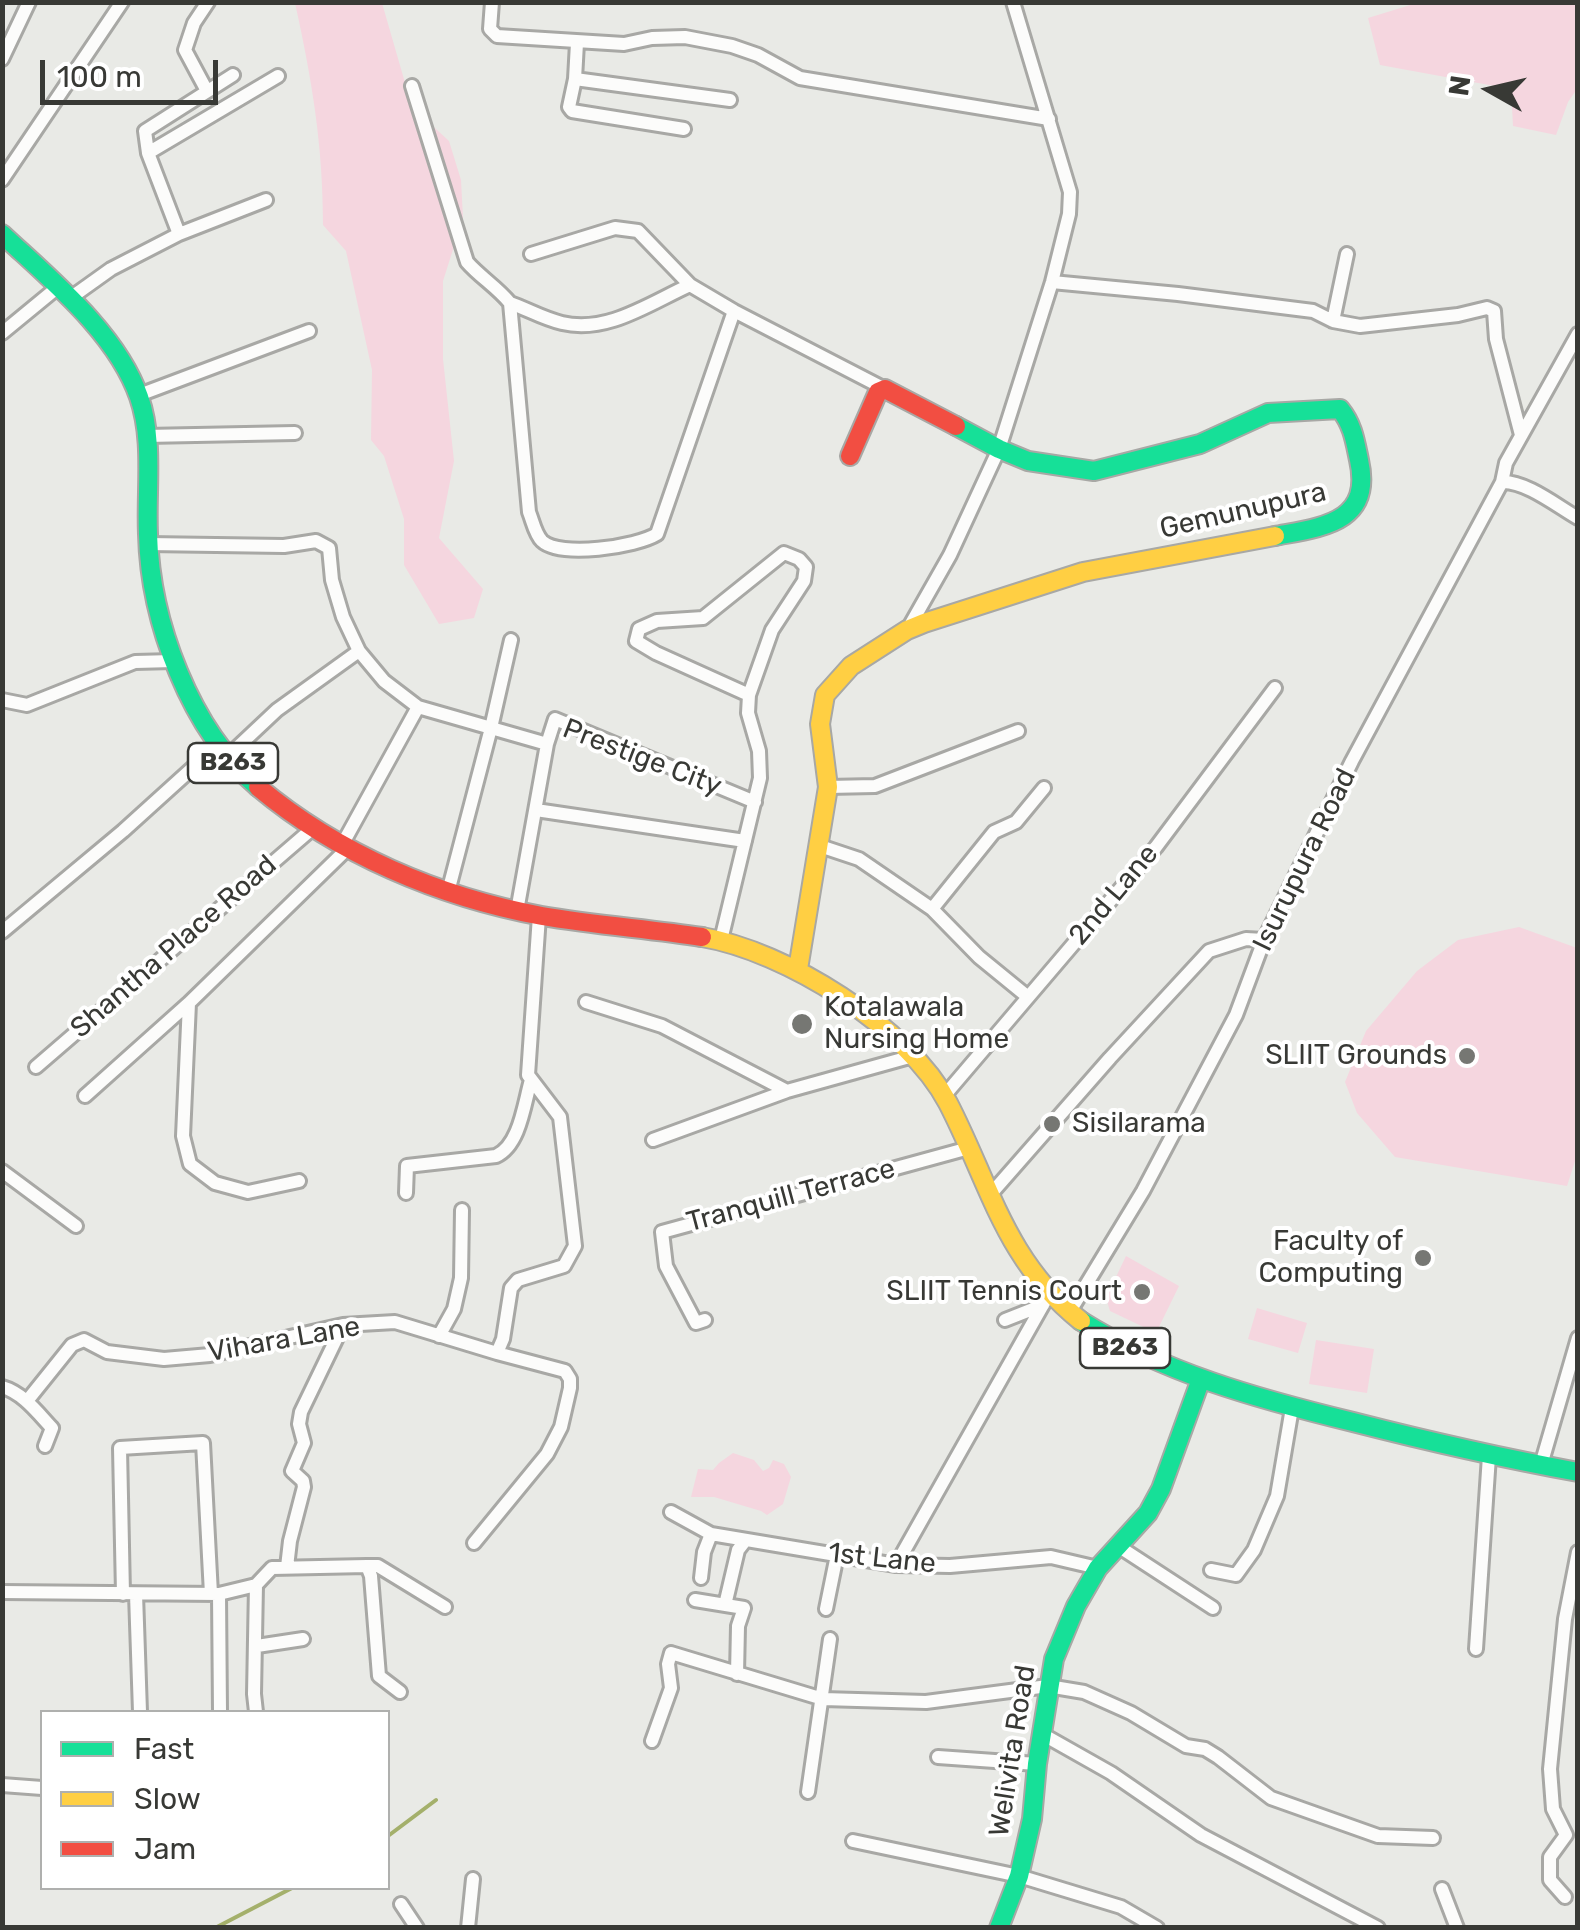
<!DOCTYPE html>
<html>
<head>
<meta charset="utf-8">
<style>
  body { margin:0 }
  #map { position:relative; width:1580px; height:1930px; overflow:hidden; background:#e9eae6; font-family:Rubik,sans-serif }
  canvas { display:block }
  .frame { position:absolute; inset:0; border:5px solid #383935; pointer-events:none }
  .legend { position:absolute; left:40px; top:1710px; width:350px; height:180px; box-sizing:border-box; background:#fff; border:2px solid #afb0ae; margin:0; padding:12px 18px; list-style:none; font-size:30px; color:#383935 }
  .legend li { display:flex; align-items:center; gap:20px; height:50px }
  .legend b { width:50px; border:2px solid #afb0ae }
  .north { position:absolute; left:1440px; top:40px; width:100px; height:100px; -webkit-text-stroke:8px #fff; paint-order:stroke; rotate:278deg; font-size:28px; font-weight:700; line-height:40px; text-align:center; color:#383935 }
  .north::after { content:''; display:block; margin:auto; width:35px; height:45px; background:#383935; clip-path:polygon(50% 0,100% 100%,50% 72%,0 100%) }
  .scale { position:absolute; left:40px; top:60px; width:178px; height:45px; box-sizing:border-box; border:5px solid #383935; border-top:0; padding-left:12px; font-size:30px; line-height:35px; white-space:nowrap; color:#383935; -webkit-text-stroke:8px #fff; paint-order:stroke }
</style>
</head>
<body>
<div id="map">
<canvas width="1580" height="1930"></canvas>
<div class="frame"></div>
<ul class="legend">
<li><b style="height:12px;background:#16e098"></b>Fast</li>
<li><b style="height:12px;background:#ffcf43"></b>Slow</li>
<li><b style="height:12px;background:#f24e42"></b>Jam</li>
</ul>
<div class="north">N</div>
<div class="scale">100 m</div>
</div>
<script>
const ctx = document.querySelector('canvas').getContext('2d');
ctx.lineJoin = 'round';
function paint(path, color) { ctx.fillStyle = color; ctx.fill(path, 'evenodd'); }
function stroke(path, color, width, dash) { ctx.strokeStyle = color; ctx.lineWidth = width; ctx.lineCap = dash ? 'butt' : 'round'; ctx.setLineDash(dash || []); ctx.stroke(path); }
function write(font, color, halo, rows, align = 'center') {
  ctx.font = font + ' Rubik,sans-serif'; ctx.lineWidth = 8; ctx.setLineDash([]); ctx.textBaseline = 'middle'; ctx.strokeStyle = halo; ctx.fillStyle = color; for (const [text, x, y, turn = 0] of rows) {
    ctx.save(); ctx.translate(x, y); ctx.rotate((+turn || 0) * Math.PI / 180); ctx.textAlign = isNaN(turn) ? turn : align; if (halo) ctx.strokeText(text, 0, 0); ctx.fillText(text, 0, 0); ctx.restore();
  }
}
paint(new Path2D(`
  M 1420,2 L 1577,3 L 1577,89 L 1568,102 L 1556,135 L 1513,126 L 1511,89 L 1380,65 L 1368,18 Z
  M 295,3 L 382,3 L 412,107 L 449,141 L 461,180 L 463,218 L 443,281 L 443,359 L 454,461 L 439,538 L 483,589 L 474,618 L 439,624 L 404,565 L 404,519 L 384,456 L 371,440 L 372,370 L 346,251 L 323,225 C 323,145 312,80 295,3 Z
  M 1519,927 L 1577,948 L 1578,1152 L 1567,1186 L 1395,1157 L 1357,1113 L 1345,1082 L 1366,1031 L 1417,971 L 1458,940 Z
  M 1126,1256 L 1179,1286 L 1156,1333 L 1110,1311 L 1106,1298 Z
  M 1257,1308 L 1307,1323 L 1298,1353 L 1248,1339 Z
  M 1316,1340 L 1374,1349 L 1367,1393 L 1309,1384 Z
  M 733,1453 L 754,1460 L 763,1471 L 769,1468 L 773,1460 L 784,1464 L 791,1477 L 783,1504 L 767,1515 L 761,1511 L 714,1497 L 691,1497 L 698,1469 L 713,1470 L 719,1463 Z`), '#f5d6df');
stroke(new Path2D(`
  M 388,1836 L 436,1800
  M 215,1928 L 292,1888`), '#a4b06b', 4);
const street = new Path2D(`
  M 492,2 L 490,29 L 497,36 L 624,44 L 652,38 L 685,37 L 732,46 L 758,55 L 800,78 L 1049,119
  M 577,43 L 575,79 L 730,100
  M 2,59 L 29,2
  M 575,79 L 569,107 L 572,111 L 684,129
  M 412,86 L 467,262 C 480,277 497,287 510,303 L 529,512 C 533,522 535,534 542,541 C 560,558 636,547 657,534 L 734,311
  M 207,91 L 185,50 L 194,23 L 208,2
  M 148,153 L 278,76
  M 2,180 L 122,2
  M 179,234 L 148,153 L 145,131 L 233,75
  M 531,254 L 615,228 L 638,231 L 690,285 L 734,311 L 885,389
  M 1052,282 L 1178,294 L 1313,311 L 1333,321 L 1360,326 L 1458,315 L 1487,308 L 1494,311 L 1496,339 L 1521,435
  M 69,299 L 111,269 L 179,234 L 266,200
  M 510,303 C 527,309 544,319 562,323 C 607,334 650,303 690,285
  M 1333,321 L 1347,254
  M 2,333 L 58,287
  M 139,395 L 309,331
  M 146,436 L 295,433
  M 1502,482 L 1506,463 L 1578,334
  M 148,544 L 284,546 L 316,541 L 329,548 L 332,580 L 343,617 L 359,651 L 384,681 L 418,707 L 547,744
  M 908,629 L 950,555 L 999,449 L 1052,282 L 1069,214 L 1070,192 L 1013,2
  M 2,700 L 27,705 L 135,662 L 173,661
  M 227,757 L 277,710 L 359,651
  M 828,787 L 875,786 L 1018,731
  M 536,810 L 745,841
  M 342,845 L 418,707
  M 820,846 L 859,859 L 932,909 L 979,957 L 1028,997
  M 448,892 L 491,728 L 511,640
  M 932,909 L 994,832 L 1016,822 L 1044,788
  M 517,911 L 547,744 L 555,719 L 755,802
  M 2,932 L 123,831 L 218,745
  M 721,940 L 760,778 L 759,751 L 748,713 L 749,695 L 772,630 L 804,581 L 806,567 L 799,559 L 784,553 L 703,618 L 657,621 L 639,629 L 636,641 L 656,653 L 749,695
  M 586,1002 L 662,1026 L 787,1091
  M 189,1003 L 183,1136 L 190,1164 L 215,1183 L 248,1192 L 299,1181
  M 36,1067 L 313,828
  M 85,1096 L 189,1003 L 348,848
  M 944,1096 L 1156,847 L 1275,688
  M 653,1140 L 787,1091 L 913,1056
  M 2,1171 L 76,1226
  M 406,1193 L 407,1166 L 496,1156 C 520,1145 524,1104 531,1080
  M 989,1196 L 1110,1058 L 1209,951 L 1246,939 L 1264,940
  M 1069,1313 L 1143,1191 L 1236,1015 L 1264,940 L 1352,761 L 1502,482 C 1526,481 1557,506 1578,518
  M 705,1320 L 696,1323 L 666,1266 L 662,1232 L 969,1148
  M 1005,1320 L 1043,1305
  M 439,1336 L 454,1309 L 461,1278 L 462,1210
  M 2,1387 C 23,1393 37,1412 52,1428 L 45,1446
  M 27,1401 L 72,1345 L 84,1340 L 107,1352 L 164,1359 L 210,1355 L 343,1325 L 395,1322 L 497,1353 L 503,1339 L 511,1288 L 518,1280 L 564,1266 L 575,1246 L 560,1117 L 528,1075 L 539,916
  M 1541,1465 L 1578,1338
  M 671,1512 L 711,1534 L 896,1565 L 950,1566 L 1051,1557 L 1098,1568
  M 474,1543 L 547,1454 L 561,1427 L 570,1388 L 570,1379 L 565,1371 L 497,1353
  M 1118,1546 L 1213,1608
  M 896,1565 L 1049,1294
  M 367,1566 L 378,1566 L 445,1607
  M 287,1567 L 290,1541 L 304,1487 L 303,1481 L 292,1471 L 304,1443 L 299,1424 L 301,1412 L 343,1325
  M 1211,1570 L 1236,1575 L 1254,1550 L 1277,1496 L 1292,1408
  M 701,1578 L 704,1552 L 711,1534
  M 256,1585 L 254,1694 L 256,1712
  M 2,1592 L 219,1594 L 256,1585 L 272,1568 L 367,1566 L 371,1576 L 379,1676 L 400,1692
  M 123,1594 L 120,1448 L 203,1443 L 211,1594
  M 136,1594 L 140,1712
  M 219,1594 L 220,1712
  M 695,1600 L 744,1608 L 738,1626 L 737,1674
  M 725,1605 L 738,1550 L 745,1541
  M 826,1609 L 837,1555
  M 257,1646 L 303,1639
  M 1476,1649 L 1489,1456
  M 1042,1734 L 1111,1773 L 1201,1835 L 1378,1928
  M 652,1741 L 671,1688 L 668,1664 L 671,1653 L 823,1699 L 926,1702 L 1048,1686 L 1084,1692 L 1131,1713 L 1186,1746 L 1205,1749 L 1218,1757 L 1271,1798 L 1378,1836 L 1433,1838
  M 938,1757 L 1037,1764
  M 2,1785 L 42,1788
  M 808,1792 L 830,1639
  M 853,1841 L 1019,1876 L 1121,1907 L 1157,1928
  M 1442,1889 L 1457,1928
  M 1565,1897 L 1550,1880 L 1550,1857 L 1566,1835 L 1553,1809 L 1550,1769 L 1565,1619 L 1578,1552
  M 401,1904 L 417,1928
  M 468,1928 L 473,1879`);
const fast = new Path2D(`
  M 2,234 C 50,279 117,333 139,397 C 154,440 146,488 148,534 C 150,621 190,730 258,787
  M 956,426 L 999,449 L 1028,461 L 1094,471 L 1200,444 L 1268,413 L 1340,409 C 1353,425 1355,441 1359,460 C 1373,523 1322,527 1275,536
  M 1081,1321 C 1164,1373 1258,1399 1353,1422 C 1427,1441 1502,1458 1578,1472
  M 999,1928 L 1019,1876 L 1032,1819 L 1037,1764 L 1054,1659 L 1076,1606 L 1098,1568 L 1148,1513 L 1161,1489 L 1201,1379`);
const slow = new Path2D(`
  M 702,937 C 786,951 908,1027 948,1103 C 990,1184 1005,1261 1081,1321
  M 798,969 L 828,787 L 820,724 L 825,695 L 851,666 L 907,630 L 924,623 L 1083,572 L 1275,536`);
const jam = new Path2D(`
  M 850,456 L 878,392 L 885,389 L 956,426
  M 258,787 C 338,854 439,897 542,916 C 595,925 649,929 702,937`);
stroke(street, '#a8a8a5', 18);
stroke(fast, '#a8a8a5', 22);
stroke(slow, '#a8a8a5', 22);
stroke(jam, '#a8a8a5', 22);
stroke(street, '#fcfcfb', 12);
stroke(fast, '#16e098', 18);
stroke(slow, '#ffcf43', 18);
stroke(jam, '#f24e42', 18);
for (const [x, y, r, color] of [
  [802,1024,12,"#767773"],
  [1467,1056,10,"#767773"],
  [1052,1124,10,"#767773"],
  [1423,1258,10,"#767773"],
  [1142,1292,10,"#767773"]
]) { const dot = new Path2D(); dot.arc(x, y, r, 0, 2 * Math.PI); ctx.fillStyle = color; ctx.fill(dot); stroke(dot, '#fff', 4); }
for (const [x, y, w] of [
  [233,763,90],
  [1125,1348,90]
]) { const box = new Path2D(); box.roundRect(x - w / 2, y - 20, w, 40, 8); ctx.fillStyle = '#fff'; ctx.fill(box); stroke(box, '#383935', 2.5); }
write('bold 25px', '#383935', null, [
  ["B263",233,763],
  ["B263",1125,1348]
]);
write('28px', '#383935', '#fff', [
  ["Gemunupura",1243,511,-13],
  ["Prestige City",642,758,21],
  ["Isurupura Road",1305,860,-64],
  ["2nd Lane",1114,895,-50],
  ["Shantha Place Road",174,947,-41],
  ["Tranquill Terrace",791,1196,-15],
  ["Vihara Lane",284,1340,-10],
  ["1st Lane",882,1559,6],
  ["Welivita Road",1013,1751,-81]
]);
write('28px', '#383935', '#fff', [
  ["Kotalawala",824,1008,"left"],
  ["Nursing Home",824,1040,"left"],
  ["SLIIT Grounds",1447,1056],
  ["Sisilarama",1072,1124,"left"],
  ["Faculty of",1403,1242],
  ["Computing",1403,1274],
  ["SLIIT Tennis Court",1122,1292]
], 'right');
</script>
</body>
</html>
